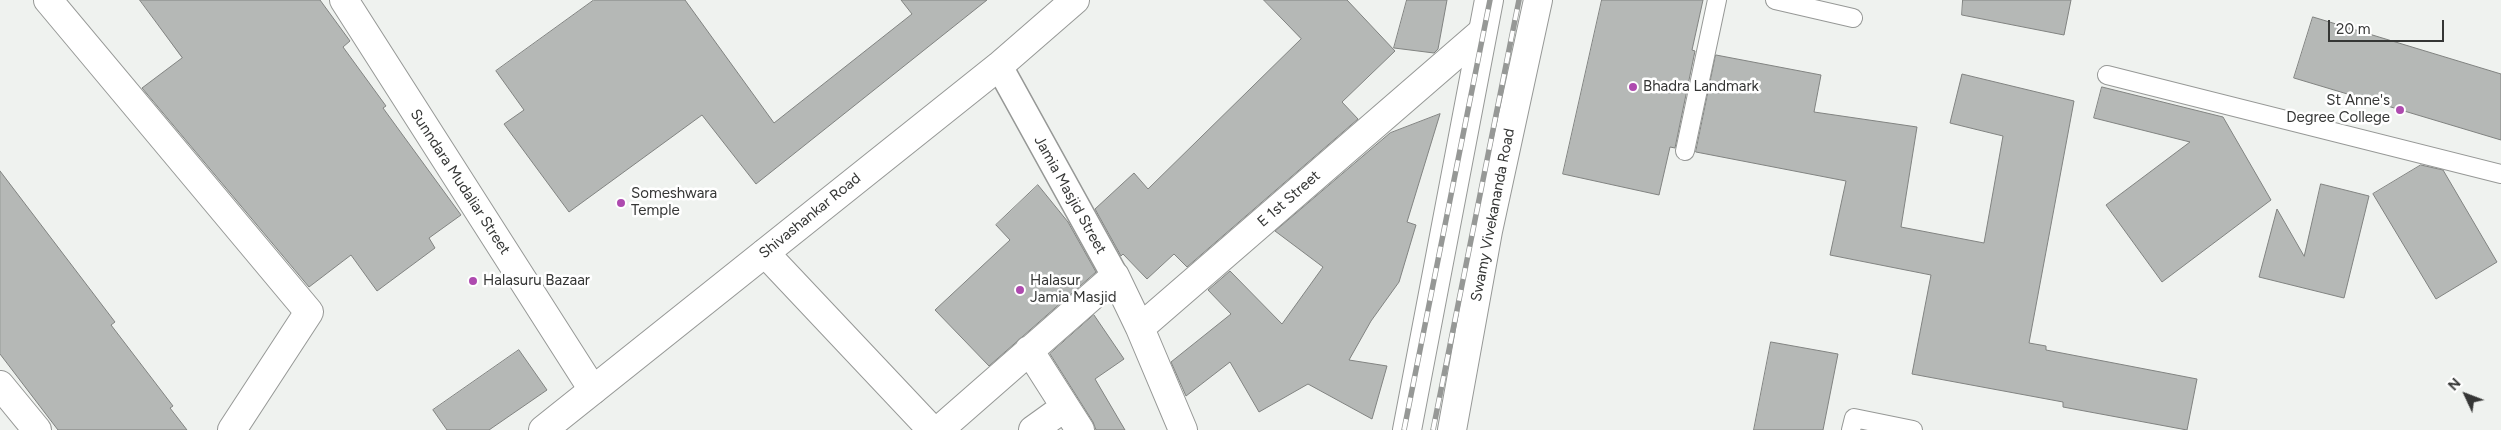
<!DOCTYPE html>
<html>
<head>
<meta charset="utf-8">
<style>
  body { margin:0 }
  #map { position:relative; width:2501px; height:430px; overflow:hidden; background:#eff2ef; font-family:Figtree,sans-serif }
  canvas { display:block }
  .north { position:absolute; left:2441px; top:370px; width:50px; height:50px; -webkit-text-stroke:4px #fff; paint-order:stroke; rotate:313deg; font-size:14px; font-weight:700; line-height:20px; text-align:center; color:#353635 }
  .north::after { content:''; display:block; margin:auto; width:18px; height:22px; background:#353635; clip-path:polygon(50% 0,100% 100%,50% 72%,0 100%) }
  .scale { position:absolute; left:2328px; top:20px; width:116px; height:22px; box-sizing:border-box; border:2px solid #353635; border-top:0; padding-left:6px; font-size:15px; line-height:18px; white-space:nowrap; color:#353635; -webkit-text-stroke:4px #fff; paint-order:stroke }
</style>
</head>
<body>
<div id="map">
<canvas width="2501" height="430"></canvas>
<div class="north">N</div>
<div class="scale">20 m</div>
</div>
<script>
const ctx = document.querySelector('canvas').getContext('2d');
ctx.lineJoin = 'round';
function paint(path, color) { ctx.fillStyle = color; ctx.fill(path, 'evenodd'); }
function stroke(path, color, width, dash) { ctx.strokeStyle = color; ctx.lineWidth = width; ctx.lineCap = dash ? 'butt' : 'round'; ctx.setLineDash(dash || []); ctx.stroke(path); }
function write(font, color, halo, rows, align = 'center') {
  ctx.font = font + ' Figtree,sans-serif'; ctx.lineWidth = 5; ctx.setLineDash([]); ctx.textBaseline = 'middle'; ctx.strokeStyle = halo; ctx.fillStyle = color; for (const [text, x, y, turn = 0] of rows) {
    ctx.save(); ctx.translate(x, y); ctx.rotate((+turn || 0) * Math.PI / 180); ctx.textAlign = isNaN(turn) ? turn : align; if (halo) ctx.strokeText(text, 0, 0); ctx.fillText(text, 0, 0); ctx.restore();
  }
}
const building = new Path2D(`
  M 140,0 L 320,0 L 350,41 L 343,47 L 386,106 L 383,108 L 461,215 L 429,238 L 435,248 L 377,291 L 351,255 L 309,287 L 142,88 L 182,58 Z
  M 594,0 L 685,0 L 774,123 L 912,14 L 901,0 L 987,0 L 756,184 L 702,115 L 569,212 L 504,124 L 524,110 L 496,71 Z
  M 1264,0 L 1347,0 L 1395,51 L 1342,102 L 1358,119 L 1187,267 L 1174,254 L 1147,279 L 1123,254 L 1121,256 L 1095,209 L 1134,173 L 1148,189 L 1301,39 Z
  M 1407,0 L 1447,0 L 1438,49 L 1434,53 L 1394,48 Z
  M 1602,0 L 1703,0 L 1692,50 L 1695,51 L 1675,148 L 1670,147 L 1659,195 L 1563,174 Z
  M 1963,0 L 2071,0 L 2064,35 L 1962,15 Z
  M 2313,17 L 2501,74 L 2501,140 L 2294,78 Z
  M 1716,55 L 1821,75 L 1814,112 L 1917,127 L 1901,227 L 1984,243 L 2003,136 L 1950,123 L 1962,74 L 2074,101 L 2029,343 L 2046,346 L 2046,350 L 2197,379 L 2187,430 L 2063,407 L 2063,402 L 1912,374 L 1931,275 L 1830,255 L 1846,181 L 1696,152 Z
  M 2102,87 L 2223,117 L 2271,200 L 2162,282 L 2106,205 L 2190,142 L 2094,118 Z
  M 1440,114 L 1407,222 L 1416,225 L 1399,282 L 1371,321 L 1349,360 L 1387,366 L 1372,419 L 1308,384 L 1259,412 L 1230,362 L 1186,396 L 1171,362 L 1231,314 L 1208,290 L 1230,271 L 1282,324 L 1323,267 L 1275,231 L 1390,133 Z
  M 2421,165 L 2443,170 L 2497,262 L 2436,299 L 2373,194 Z
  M 0,171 L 115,322 L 111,325 L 173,406 L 170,408 L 187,430 L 58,430 L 0,354 Z
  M 2321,184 L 2369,196 L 2344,298 L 2259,277 L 2277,209 L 2304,256 Z
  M 1038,185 L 1068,222 L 1096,272 L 989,366 L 935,310 L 1010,240 L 996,225 Z
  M 1094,315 L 1124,359 L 1095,379 L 1125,430 L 1096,430 L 1093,422 L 1050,354 Z
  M 1771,342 L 1838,354 L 1823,430 L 1754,430 Z
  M 519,350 L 547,390 L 489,430 L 447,430 L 433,410 Z`);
paint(building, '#b5b8b6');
stroke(building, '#818381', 1);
const service = new Path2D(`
  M 1775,0 L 1853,18
  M 2107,75 L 2501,174
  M 1685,151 L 1717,0
  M 1851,430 L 1854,418 L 1913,430`);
const pedestrian = new Path2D(`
  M 999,66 L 1115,276`);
const minor = new Path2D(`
  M 48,0 L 309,312 L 232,430
  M 344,0 L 593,390
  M 765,253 L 932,430
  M 1140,328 L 1183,430
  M 1029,350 L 1080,430
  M 0,385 L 37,430
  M 939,430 L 1115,276 L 1140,328 L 1482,32
  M 1033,430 L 1065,407`);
const tertiary = new Path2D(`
  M 543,430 L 999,66 L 1075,0`);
const primary = new Path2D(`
  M 1407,430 L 1489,0
  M 1452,430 L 1488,231 L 1538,0`);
stroke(service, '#969896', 20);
stroke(pedestrian, '#969896', 29);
stroke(minor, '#969896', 30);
stroke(tertiary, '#969896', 30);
stroke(primary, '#969896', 30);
stroke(service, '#fff', 18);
stroke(pedestrian, '#fff', 26);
stroke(minor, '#fff', 28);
stroke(tertiary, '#fff', 28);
stroke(primary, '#fff', 28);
const rail = new Path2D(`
  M 1404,430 L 1490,0
  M 1433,430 L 1519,0`);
stroke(rail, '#969896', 5.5);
stroke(rail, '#fff', 4, [11]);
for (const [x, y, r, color] of [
  [1633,87,5,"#ae4aaf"],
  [2400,110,5,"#ae4aaf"],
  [621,203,5,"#ae4aaf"],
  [473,281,5,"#ae4aaf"],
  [1020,290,5,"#ae4aaf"]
]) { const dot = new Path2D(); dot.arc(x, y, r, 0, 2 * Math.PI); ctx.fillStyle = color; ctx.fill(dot); stroke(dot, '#fff', 2); }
write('15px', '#353635', '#fff', [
  ["Bhadra Landmark",1643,87],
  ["St Anne's",2390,101,"right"],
  ["Degree College",2390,118,"right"],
  ["Someshwara",631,194],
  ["Temple",631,211],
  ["Halasuru Bazaar",483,281],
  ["Halasur",1030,281],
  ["Jamia Masjid",1030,298]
], 'left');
write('15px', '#353635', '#fff', [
  ["Sunndara Mudaliar Street",460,182,57],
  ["Jamia Masjid Street",1070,195,61],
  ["E 1st Street",1289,199,-41],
  ["Swamy Vivekananda Road",1493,215,-79],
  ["Shivashankar Road",810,216,-39]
]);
</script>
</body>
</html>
